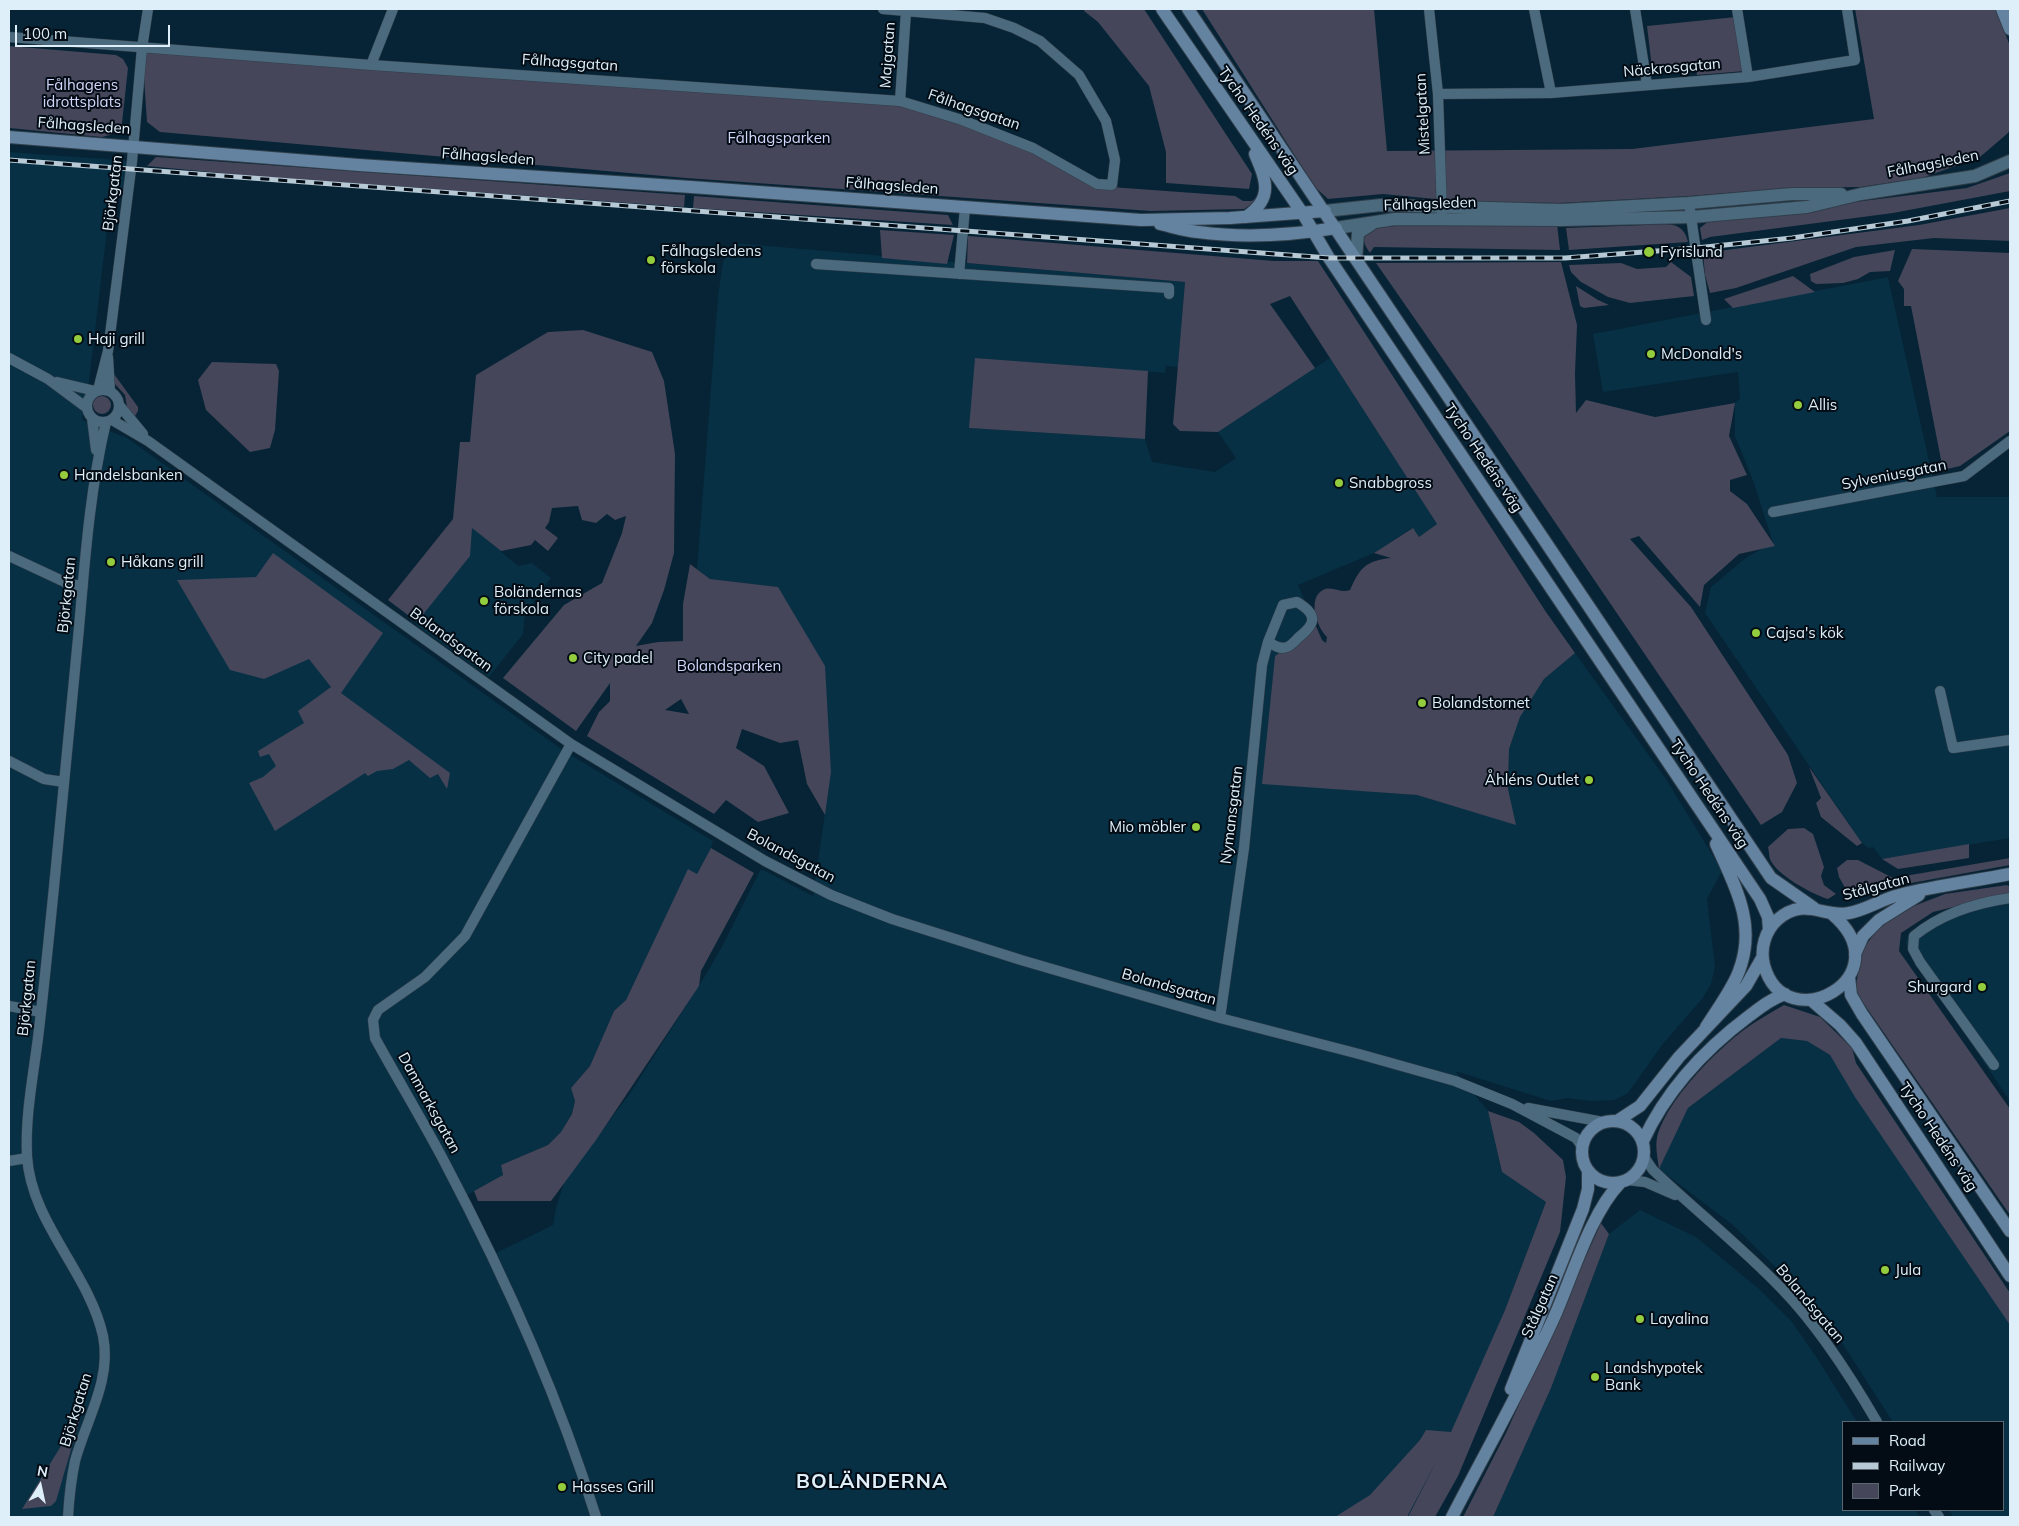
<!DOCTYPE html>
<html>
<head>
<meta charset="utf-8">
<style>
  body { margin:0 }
  #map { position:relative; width:2019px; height:1526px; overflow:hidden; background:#062435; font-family:Mulish,sans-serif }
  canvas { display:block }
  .frame { position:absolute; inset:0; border:10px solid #deeffa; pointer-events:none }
  .legend { position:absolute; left:1842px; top:1421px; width:162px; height:90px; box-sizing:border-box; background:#030c14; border:1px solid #5b6770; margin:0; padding:6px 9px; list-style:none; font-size:15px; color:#deeffa }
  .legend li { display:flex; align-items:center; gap:10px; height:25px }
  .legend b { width:25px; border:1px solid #5b6770 }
  .north { position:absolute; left:15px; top:1461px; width:50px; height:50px; -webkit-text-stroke:4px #030c14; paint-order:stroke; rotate:10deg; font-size:14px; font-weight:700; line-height:20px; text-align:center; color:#deeffa }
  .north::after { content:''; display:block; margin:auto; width:18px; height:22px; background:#deeffa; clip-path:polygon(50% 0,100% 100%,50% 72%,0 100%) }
  .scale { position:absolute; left:15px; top:25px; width:155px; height:22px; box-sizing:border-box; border:2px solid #deeffa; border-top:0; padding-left:6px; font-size:15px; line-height:18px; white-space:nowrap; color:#deeffa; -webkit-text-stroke:4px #030c14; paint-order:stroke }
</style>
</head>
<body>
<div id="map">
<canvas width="2019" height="1526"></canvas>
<div class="frame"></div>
<ul class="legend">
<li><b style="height:6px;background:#6483a1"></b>Road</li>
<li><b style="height:6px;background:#b6c9d5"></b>Railway</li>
<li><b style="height:14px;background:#45465a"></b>Park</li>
</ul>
<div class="north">N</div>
<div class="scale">100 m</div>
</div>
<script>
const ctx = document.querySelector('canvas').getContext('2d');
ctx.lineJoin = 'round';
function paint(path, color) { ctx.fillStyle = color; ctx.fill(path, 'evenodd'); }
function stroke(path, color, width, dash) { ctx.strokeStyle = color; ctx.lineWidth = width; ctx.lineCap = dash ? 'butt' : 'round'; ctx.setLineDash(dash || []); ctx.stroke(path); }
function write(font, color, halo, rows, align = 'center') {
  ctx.font = font + ' Mulish,sans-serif'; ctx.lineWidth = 4; ctx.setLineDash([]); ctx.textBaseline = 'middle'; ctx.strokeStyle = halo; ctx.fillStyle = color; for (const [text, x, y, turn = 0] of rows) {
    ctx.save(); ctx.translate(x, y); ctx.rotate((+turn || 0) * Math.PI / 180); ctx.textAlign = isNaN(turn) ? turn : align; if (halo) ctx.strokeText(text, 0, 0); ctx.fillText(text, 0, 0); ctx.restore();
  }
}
paint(new Path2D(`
  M 9,152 L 132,161 L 129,188 L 112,187 L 89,381 L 82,420 L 127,438 L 564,751 L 713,841 L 711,848 L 697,874 L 688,870 L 626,1000 L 614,1011 L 590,1066 L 571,1088 L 575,1101 L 572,1114 L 561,1132 L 548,1145 L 501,1165 L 503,1175 L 462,1198 L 490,1256 L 553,1225 L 556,1208 L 565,1180 L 631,1092 L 705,976 L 724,943 L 760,871 L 763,870 L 813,896 L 831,772 L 778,587 L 710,579 L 697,569 L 718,297 L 723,262 L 733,243 L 1185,282 L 1178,367 L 1166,366 L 1165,373 L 975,358 L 970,428 L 1145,439 L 1152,462 L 1215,472 L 1236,458 L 1218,432 L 1330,358 L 1437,524 L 1419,537 L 1412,528 L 1374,553 L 1298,585 L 1316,626 L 1275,656 L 1263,783 L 1417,795 L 1515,824 L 1508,789 L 1509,749 L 1520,717 L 1544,679 L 1575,653 L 1666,779 L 1722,871 L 1707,899 L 1715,967 L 1711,984 L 1702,999 L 1662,1045 L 1628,1093 L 1614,1100 L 1592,1101 L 1567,1098 L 1551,1101 L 1455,1071 L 1488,1111 L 1502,1172 L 1546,1202 L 1505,1310 L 1478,1373 L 1451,1432 L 1408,1517 L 9,1517 Z
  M 1888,277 L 1937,497 L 2010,497 L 2010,838 L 1882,859 L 1873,847 L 1868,848 L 1862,843 L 1705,613 L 1711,587 L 1747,557 L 1773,543 L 1754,483 L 1735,436 L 1735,403 L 1740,399 L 1738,372 L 1603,392 L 1593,334 Z
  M 472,527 L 518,566 L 532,563 L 551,578 L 533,600 L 534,602 L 525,613 L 523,634 L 489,677 L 416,625 L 418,622 L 415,620 Z
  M 2010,895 L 2010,1101 L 1908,950 L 1906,943 L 1908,934 L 1937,914 L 1971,903 Z
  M 1781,1038 L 1807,1041 L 1830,1055 L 2010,1324 L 2010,1517 L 1953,1517 L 1949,1510 L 2003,1510 L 2003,1422 L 1893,1422 L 1824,1315 L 1733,1225 L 1659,1169 L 1688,1108 Z
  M 1640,1210 L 1696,1237 L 1759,1289 L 1792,1322 L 1817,1358 L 1857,1422 L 1843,1422 L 1843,1510 L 1915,1510 L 1920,1517 L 1493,1517 L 1551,1388 L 1609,1234 Z`), '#073045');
paint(new Path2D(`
  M 1085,9 L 1144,9 L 1252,174 L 1249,189 L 1166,183 L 1166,152 L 1149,86 L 1098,22 L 1084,11 Z
  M 1202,9 L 1374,9 L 1387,151 L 1632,149 L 1874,119 L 1855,9 L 1996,9 L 2010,46 L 2010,129 L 2008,133 L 1980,157 L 1922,178 L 1860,187 L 1791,188 L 1689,196 L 1560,203 L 1467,202 L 1383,194 L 1328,199 L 1316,188 L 1299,162 Z
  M 1736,17 L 1745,71 L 1697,75 L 1695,63 L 1652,68 L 1647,26 Z
  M 9,46 L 116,55 L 123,59 L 128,68 L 121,132 L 102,137 L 9,128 Z
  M 142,48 L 900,101 L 962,120 L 1097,184 L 1098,189 L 1111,187 L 1235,196 L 1243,201 L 1252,201 L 1257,197 L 1259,199 L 1244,209 L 1151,211 L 686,178 L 160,132 L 147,122 Z
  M 156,157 L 685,195 L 684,207 L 252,176 L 147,166 Z
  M 2010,173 L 2010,191 L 1893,213 L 1710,237 L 1702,240 L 1700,228 L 1710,220 L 1967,188 Z
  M 694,196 L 948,215 L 953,225 L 693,208 Z
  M 2010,208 L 2010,241 L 1934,238 L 1856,247 L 1736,288 L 1710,293 L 1705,275 L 1703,253 L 1919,225 Z
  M 1557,224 L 1560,250 L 1374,247 L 1370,253 C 1363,243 1362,239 1368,229 L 1404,225 Z
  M 1646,225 C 1664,225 1683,219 1688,242 L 1569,250 L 1566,228 Z
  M 880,230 L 954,235 L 947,264 L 882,258 Z
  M 968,236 L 1274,261 L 1318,261 L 1546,612 L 1575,653 L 1544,679 L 1520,717 L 1509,749 L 1508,789 L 1516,825 L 1417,795 L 1262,784 L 1275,656 L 1316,626 L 1322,640 L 1326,643 L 1327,637 C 1317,628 1307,598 1323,590 C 1332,585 1341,594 1350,590 C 1360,567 1366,561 1391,558 L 1374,553 L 1413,528 L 1419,537 L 1437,524 L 1290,296 L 1270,304 L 1315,368 L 1218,432 L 1180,431 L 1173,424 L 1185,282 L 967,263 Z
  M 1912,249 L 2010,253 L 2010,431 L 1960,466 L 1943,470 L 1911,306 L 1904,306 L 1904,289 L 1898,281 Z
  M 1895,250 L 1890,271 L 1870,272 L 1858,279 L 1843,283 L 1816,284 L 1811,281 L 1810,274 L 1854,257 Z
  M 1561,262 L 1577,325 L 1575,373 L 1576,413 L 1586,400 L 1655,417 L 1735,403 L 1729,436 L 1747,475 L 1730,480 L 1730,491 L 1747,504 L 1775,546 L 1739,554 L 1704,585 L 1700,607 L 1639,536 L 1630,539 L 1691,607 L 1788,755 L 1797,783 L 1782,812 L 1761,825 L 1495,434 L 1376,263 Z
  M 1671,262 L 1691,277 L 1694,296 L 1630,303 L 1608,297 L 1581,282 L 1571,272 L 1569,265 L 1621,263 L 1637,269 L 1666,267 Z
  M 1793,276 L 1815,292 L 1733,308 L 1724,299 Z
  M 1576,286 L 1598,300 L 1609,305 L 1584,308 L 1580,306 Z
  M 583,330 L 652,352 L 664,381 L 675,454 L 674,553 L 664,590 L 652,623 L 636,646 L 658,642 L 683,641 L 683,604 L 690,564 L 710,579 L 778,587 L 825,666 L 831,772 L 825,815 L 807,784 L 798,740 L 780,743 L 742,729 L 736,748 L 764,766 L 789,813 L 758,822 L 726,800 L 714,814 L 587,736 L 599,712 L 610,701 L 610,683 L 576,731 L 503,678 L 564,605 L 602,583 L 622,533 L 626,516 L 615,520 L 607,514 L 596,523 L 582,520 L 578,506 L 552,508 L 549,522 L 545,528 L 558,538 L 548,551 L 535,540 L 531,545 L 501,551 L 472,528 L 470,556 L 417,622 L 388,600 L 453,519 L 460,442 L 470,442 L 476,375 L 548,332 ZM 681,699 L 689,714 L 665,710 Z
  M 975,358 L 1148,371 L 1145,439 L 969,428 Z
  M 212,362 L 276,364 L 279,371 L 275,430 L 270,448 L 250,452 L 206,410 L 198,380 Z
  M 114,374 L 138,407 L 138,411 L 135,416 L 127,407 L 125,395 L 114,383 Z
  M93 405a9 9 0 1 1 18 0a9 9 0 1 1-18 0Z
  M 273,553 L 383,633 L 341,693 L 450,773 L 447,789 L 438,774 L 430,778 L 409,760 L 393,769 L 377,771 L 368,776 L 365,773 L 275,831 L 249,783 L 263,777 L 276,766 L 269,754 L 260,757 L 258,751 L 304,723 L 298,711 L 331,687 L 309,659 L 264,679 L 230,670 L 177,580 L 256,577 Z
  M 1809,767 L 1862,843 L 1857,846 L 1821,817 L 1816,803 L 1821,798 Z
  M 1804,828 L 1813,834 L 1824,867 L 1821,876 L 1824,885 L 1836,894 L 1828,899 C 1812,894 1776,875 1770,859 C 1769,856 1769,851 1768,847 L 1788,829 Z
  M 1969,844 L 1969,858 L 1898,869 L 1882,859 Z
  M 711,848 L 754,873 L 701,971 L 699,986 L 596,1140 L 551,1201 L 478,1201 L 474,1191 L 503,1175 L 501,1165 L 548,1145 L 561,1132 L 572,1114 L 575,1101 L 571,1088 L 590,1066 L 614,1011 L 626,1000 L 688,869 L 697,874 Z
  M 2010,858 L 2010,865 L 1906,884 L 1863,896 L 1848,893 L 1839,877 L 1837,868 L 1847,860 L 1858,860 L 1893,878 Z
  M 2007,885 L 2010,887 L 2010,893 L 1933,912 L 1901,933 L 1899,951 L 2010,1109 L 2010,1215 L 1855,991 L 1862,950 L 1875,933 L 1896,913 L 1945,894 Z
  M 1784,1005 L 1820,1017 L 1852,1048 L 1856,1063 L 2010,1293 L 2010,1325 L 1855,1097 L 1830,1055 L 1807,1041 L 1781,1038 L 1688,1108 L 1659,1169 C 1658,1160 1655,1147 1657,1138 C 1665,1102 1718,1048 1748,1027 C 1759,1019 1772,1012 1784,1005 Z
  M 1488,1111 L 1519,1122 L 1534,1133 L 1563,1160 L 1566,1177 L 1560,1232 L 1458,1476 L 1435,1517 L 1408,1517 L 1437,1460 L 1407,1517 L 1335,1517 L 1370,1495 L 1420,1440 L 1426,1430 L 1451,1432 L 1505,1310 L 1546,1202 L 1502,1172 Z
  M 1601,1223 L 1609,1234 L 1551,1388 L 1493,1517 L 1463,1517 L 1506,1433 Z
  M 79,1417 L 80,1419 L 56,1501 L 51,1506 L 22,1509 Z`), '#45465a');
const minor = new Path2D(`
  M 1429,9 L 1438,94 L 1442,213
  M 1534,9 L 1551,93
  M 1635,9 L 1647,85
  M 1737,9 L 1748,77
  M 9,37 L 371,65 L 900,101 L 962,120 L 1033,148 L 1097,184 L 1112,185 L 1115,160 L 1106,121 L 1079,75 L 1040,41 L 1014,28 L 985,18 L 883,9
  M 371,65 L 393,9
  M 1438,94 L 1551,93 L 1748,77 L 1855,60 L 1847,9
  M 900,101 L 906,11
  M 1689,203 L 1706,320
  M 816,264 L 1169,288 L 1169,294
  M 959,274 L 965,208
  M 108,357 L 110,391
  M 9,358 L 48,379 L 87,408
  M 57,382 L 95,391
  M87 406a16 16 0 1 1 32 0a16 16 0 1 1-32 0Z
  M 98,390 L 108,351 L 132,161 L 142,48 L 148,9
  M 119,405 L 143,434
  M 92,418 L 96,450
  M 112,420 L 148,441 L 571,744 L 765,861 L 831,895 L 892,919 L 1021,960 L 1220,1018 L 1359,1054 L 1455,1081 L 1512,1104 L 1576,1138 L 1581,1145
  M 1773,512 L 1964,476 L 2010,441
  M 9,556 L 69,584 L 83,586
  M 1940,691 L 1953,748 L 2010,740
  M 571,744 L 465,936 L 425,977 L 378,1010 L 373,1020 L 375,1038 C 398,1080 423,1121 445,1163 C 505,1277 558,1395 596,1517
  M 9,761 L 44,779 L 64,782
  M 9,1006 L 41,1012
  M 1220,1018 L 1244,848 L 1262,665 L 1268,642 L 1283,605 L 1297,602 C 1317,614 1317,623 1299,637 C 1296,640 1291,646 1287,647 C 1280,650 1274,645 1268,642
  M 1994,1065 L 1920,962 L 1913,949 L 1914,936 C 1942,913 1975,903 2010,898
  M 1528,1108 L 1603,1122
  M 1644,1157 L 1653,1170 C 1696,1211 1742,1247 1782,1289 C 1817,1325 1852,1379 1877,1422
  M 9,1161 L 27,1158
  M 1627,1180 L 1645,1182 L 1675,1195
  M 1934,1510 L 1939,1517
  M 68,1517 C 69,1499 71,1480 75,1461 C 86,1420 112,1380 103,1336 C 89,1272 31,1223 27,1156 C 25,1117 33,1077 38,1038 C 44,988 49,937 54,887 C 62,801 71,714 79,628 C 85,559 90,489 106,422`);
const tertiary = new Path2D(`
  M 1325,211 L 1381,205 L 1561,210 L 1689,203 L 1792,194 L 1841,194
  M 1336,228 L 1395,219 L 1561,220 L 1692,217 L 1807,207 L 1861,194 L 1975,176 L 2010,161
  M 1356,259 L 1358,233 L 1372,224`);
const secondary = new Path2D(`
  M 1162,9 L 1303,214 L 1329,258 L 1760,899 L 1768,917 L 1769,930
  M 1188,9 L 1771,878 L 1814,908
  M 2002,9 L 2010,29
  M 9,137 L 359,165 L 691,187 L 1141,220 L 1230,218 L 1325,211
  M 1246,217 C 1274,198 1266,180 1255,154
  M 1160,224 C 1173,227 1185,231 1198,232 C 1242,238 1293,235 1336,228
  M 1832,914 C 1905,976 1785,1042 1764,965 C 1760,949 1765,931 1777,920 C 1804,896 1823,918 1849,913 C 1866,910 1882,899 1899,895 C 1935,886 1974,881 2010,874
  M 1855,954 L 1863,936 L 1879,920 L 1919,895
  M 1849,977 L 1851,995 L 1862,1014 L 2010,1231
  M 1811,1000 L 1840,1025 L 1856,1043 L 2010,1276
  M 1706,1027 C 1716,1011 1733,988 1739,971 C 1757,924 1735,886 1716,844
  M1582 1152a31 31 0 1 1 62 0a31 31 0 1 1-62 0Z
  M 1617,1121 L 1640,1106 L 1679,1057 L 1746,986 L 1762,958
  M 1643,1141 C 1666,1091 1705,1049 1749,1016 C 1761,1007 1771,999 1785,994
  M 1511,1389 L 1583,1209 L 1588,1189 L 1588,1171
  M 1452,1517 C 1487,1449 1525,1383 1556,1313 C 1573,1274 1591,1213 1620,1183`);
stroke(minor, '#313f4a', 11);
stroke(tertiary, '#313f4a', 14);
stroke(secondary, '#313f4a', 14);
stroke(minor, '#4c6a7e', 10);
stroke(tertiary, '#4c6a7e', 12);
stroke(secondary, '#6483a1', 12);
const rail = new Path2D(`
  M 9,160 L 1329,258 L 1565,258 L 1696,248 L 1792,238 L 1908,221 L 2010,201`);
stroke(rail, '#b6c9d5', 5);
stroke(rail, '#030c14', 3, [9]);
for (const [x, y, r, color] of [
  [1649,252,6,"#93cd3d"],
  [651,260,5,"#93cd3d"],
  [78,339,5,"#93cd3d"],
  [1651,354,5,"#93cd3d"],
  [1798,405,5,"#93cd3d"],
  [64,475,5,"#93cd3d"],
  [1339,483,5,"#93cd3d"],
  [111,562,5,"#93cd3d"],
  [484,601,5,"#93cd3d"],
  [1756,633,5,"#93cd3d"],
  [573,658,5,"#93cd3d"],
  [1422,703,5,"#93cd3d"],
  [1589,780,5,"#93cd3d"],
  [1196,827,5,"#93cd3d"],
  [1982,987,5,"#93cd3d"],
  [1885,1270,5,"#93cd3d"],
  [1640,1319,5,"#93cd3d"],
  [1595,1377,5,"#93cd3d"],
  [562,1487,5,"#93cd3d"]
]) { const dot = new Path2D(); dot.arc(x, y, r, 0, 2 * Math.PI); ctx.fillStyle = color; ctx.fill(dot); stroke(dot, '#030c14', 2); }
write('15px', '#deeffa', '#030c14', [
  ["Majgatan",888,55,-86],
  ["Fålhagsgatan",570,63,4],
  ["Näckrosgatan",1672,68,-5],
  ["Fålhagsgatan",974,110,19],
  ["Mistelgatan",1423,114,-93],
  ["Tycho Hedéns väg",1258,121,55],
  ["Fålhagsleden",84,126,4],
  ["Fålhagsleden",488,157,4],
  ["Fålhagsleden",1933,164,-11],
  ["Fålhagsleden",892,186,4],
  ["Björkgatan",113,193,-83],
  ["Fålhagsleden",1430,204,-2],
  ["Tycho Hedéns väg",1483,458,56],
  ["Sylveniusgatan",1894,475,-11],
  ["Björkgatan",67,595,-84],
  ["Bolandsgatan",451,640,36],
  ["Tycho Hedéns väg",1709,794,56],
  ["Nymansgatan",1232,815,-83],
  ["Bolandsgatan",791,856,28],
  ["Stålgatan",1876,887,-15],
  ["Bolandsgatan",1169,987,16],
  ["Björkgatan",27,998,-84],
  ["Danmarksgatan",429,1103,61],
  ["Tycho Hedéns väg",1938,1137,56],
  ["Bolandsgatan",1810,1304,50],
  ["Stålgatan",1540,1306,-66],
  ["Björkgatan",76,1410,-73]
]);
write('15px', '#d4d7fb', '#030c14', [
  ["Fålhagens",82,85],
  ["idrottsplats",82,102],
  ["Fålhagsparken",779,138],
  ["Bolandsparken",729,666]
]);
write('15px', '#deeffa', '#030c14', [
  ["Fålhagsledens",661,251],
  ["förskola",661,268],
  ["Fyrislund",1660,252],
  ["Haji grill",88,339],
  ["McDonald's",1661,354],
  ["Allis",1808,405],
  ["Handelsbanken",74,475],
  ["Snabbgross",1349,483],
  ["Håkans grill",121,562],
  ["Boländernas",494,592],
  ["förskola",494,609],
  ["Cajsa's kök",1766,633],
  ["City padel",583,658],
  ["Bolandstornet",1432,703],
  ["Åhléns Outlet",1579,780,"right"],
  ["Mio möbler",1186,827,"right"],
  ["Shurgard",1972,987,"right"],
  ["Jula",1895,1270],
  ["Layalina",1650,1319],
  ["Landshypotek",1605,1368],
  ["Bank",1605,1385],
  ["Hasses Grill",572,1487]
], 'left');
ctx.letterSpacing = '1px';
write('bold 20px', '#deeffa', '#030c14', [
  ["BOLÄNDERNA",872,1482]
]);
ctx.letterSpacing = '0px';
</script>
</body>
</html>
